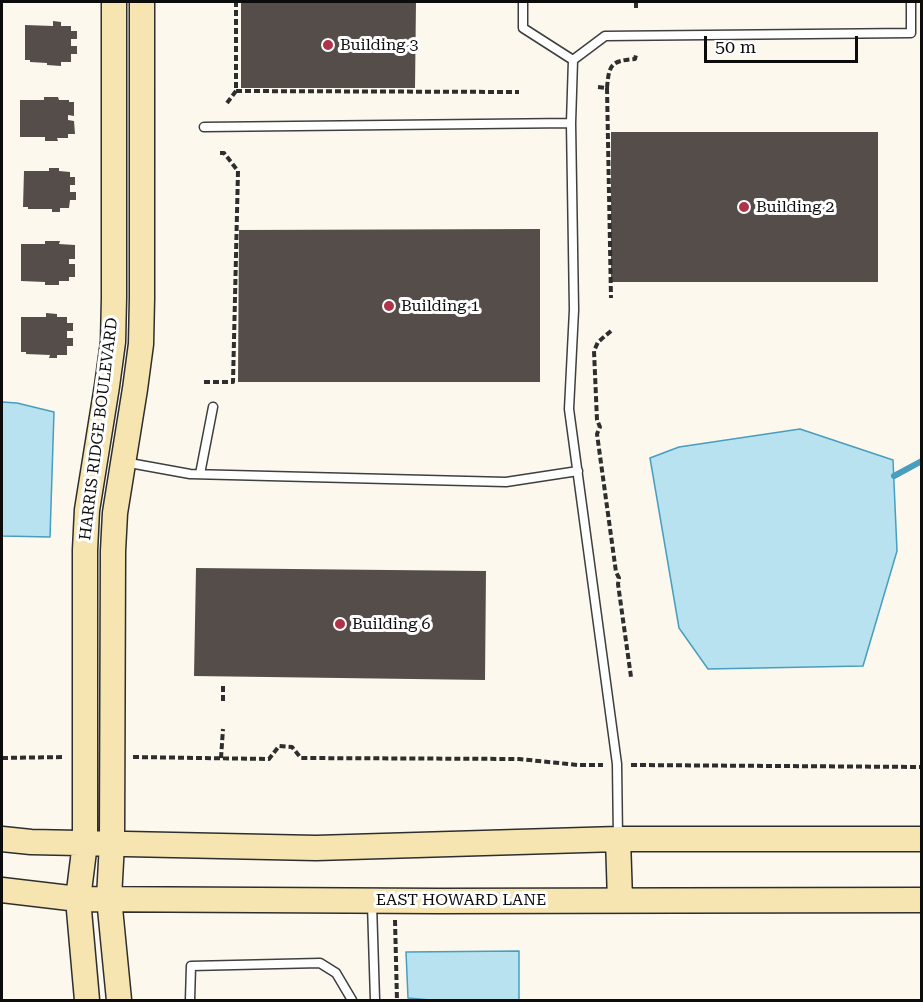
<!DOCTYPE html>
<html>
<head>
<meta charset="utf-8">
<style>
  body { margin:0 }
  #map { position:relative; width:923px; height:1002px; overflow:hidden; background:#fdf8ee; font-family:"Roboto Serif",serif }
  canvas { display:block }
  .frame { position:absolute; inset:0; border:3px solid #0c0c0c; pointer-events:none }
  .scale { position:absolute; left:704px; top:36px; width:154px; height:27px; box-sizing:border-box; border:3px solid #0c0c0c; border-top:0; padding-left:8px; font-size:18px; line-height:21px; white-space:nowrap; color:#0c0c0c; -webkit-text-stroke:4px #fff; paint-order:stroke }
</style>
</head>
<body>
<div id="map">
<canvas width="923" height="1002"></canvas>
<div class="frame"></div>
<div class="scale">50 m</div>
</div>
<script>
const ctx = document.querySelector('canvas').getContext('2d');
ctx.lineJoin = 'round';
function paint(path, color) { ctx.fillStyle = color; ctx.fill(path, 'evenodd'); }
function stroke(path, color, width, dash) { ctx.strokeStyle = color; ctx.lineWidth = width; ctx.lineCap = dash ? 'butt' : 'round'; ctx.setLineDash(dash || []); ctx.stroke(path); }
function write(font, color, halo, rows, align = 'center') {
  ctx.font = font + ' "Roboto Serif",serif'; ctx.lineWidth = 6; ctx.setLineDash([]); ctx.textBaseline = 'middle'; ctx.strokeStyle = halo; ctx.fillStyle = color; for (const [text, x, y, turn = 0] of rows) {
    ctx.save(); ctx.translate(x, y); ctx.rotate((+turn || 0) * Math.PI / 180); ctx.textAlign = isNaN(turn) ? turn : align; if (halo) ctx.strokeText(text, 0, 0); ctx.fillText(text, 0, 0); ctx.restore();
  }
}
const water = new Path2D(`
  M 2,402 L 17,403 L 54,412 L 50,537 L 2,536 Z
  M 800,429 L 893,460 L 897,551 L 863,666 L 708,669 L 679,628 L 650,458 L 679,447 Z
  M 519,951 L 519,1000 L 430,1000 L 408,998 L 406,952 Z`);
paint(water, '#b8e2ef');
stroke(water, '#479ebe', 1.5);
stroke(new Path2D(`
  M 894,476 L 922,461`), '#479ebe', 6);
paint(new Path2D(`
  M 241,2 L 416,2 L 415,88 L 241,88 Z
  M 53,21 L 61,22 L 61,26 L 71,26 L 71,31 L 77,31 L 77,39 L 71,39 L 71,46 L 77,46 L 77,54 L 71,54 L 71,62 L 61,62 L 61,66 L 47,65 L 47,63 L 30,62 L 30,60 L 25,60 L 25,25 L 53,26 Z
  M 44,97 L 58,97 L 59,100 L 69,100 L 69,102 L 74,102 L 74,116 L 68,115 L 68,120 L 74,121 L 75,134 L 68,134 L 68,138 L 57,138 L 58,141 L 45,141 L 45,137 L 20,137 L 20,100 L 44,100 Z
  M 611,132 L 878,132 L 878,282 L 611,282 Z
  M 49,168 L 59,168 L 59,171 L 70,172 L 70,177 L 75,177 L 75,185 L 70,185 L 70,192 L 76,192 L 76,200 L 70,200 L 69,208 L 60,208 L 60,212 L 52,212 L 52,209 L 28,209 L 28,207 L 23,207 L 24,171 L 49,171 Z
  M 540,229 L 540,382 L 238,382 L 239,230 Z
  M 45,241 L 60,241 L 59,244 L 75,245 L 75,259 L 69,259 L 69,264 L 75,264 L 75,277 L 69,277 L 69,281 L 59,281 L 59,285 L 45,285 L 45,282 L 21,281 L 21,244 L 45,244 Z
  M 46,313 L 57,314 L 57,317 L 67,317 L 67,323 L 73,323 L 73,331 L 67,331 L 67,338 L 73,338 L 73,346 L 67,346 L 67,355 L 57,355 L 57,358 L 49,358 L 50,355 L 26,354 L 26,352 L 21,352 L 21,317 L 46,317 Z
  M 196,568 L 486,571 L 485,680 L 194,676 Z`), '#544d4a');
const lane = new Path2D(`
  M 523,2 L 523,28 L 573,60
  M 571,123 L 574,310 L 569,409 L 617,764 L 618,839
  M 204,127 L 571,123 L 573,60 L 605,36 L 911,33 L 911,2
  M 124,462 L 190,474 L 506,482 L 578,471
  M 200,474 L 213,407
  M 372,904 L 375,1000
  M 190,1000 L 191,966 L 320,963 L 336,973 L 352,1000`);
const secondary = new Path2D(`
  M 2,839 L 31,842 L 316,848 L 618,839 L 922,839
  M 618,839 L 620,900
  M 2,890 L 78,899 L 438,901 L 922,900
  M 87,1000 L 78,899 L 85,843 L 85,550 L 87,510 L 107,386 L 113,342 L 114,298 L 114,2
  M 119,1000 L 109,898 L 112,843 L 113,551 L 115,513 L 135,389 L 141,344 L 142,298 L 142,2`);
stroke(lane, '#3f3f3f', 11);
stroke(secondary, '#2e2e2e', 27);
stroke(new Path2D(`
  M 636,2 L 636,9
  M 598,87 L 607,88 C 609,64 611,61 635,59 L 636,55
  M 607,88 L 611,298
  M 236,91 L 519,92
  M 227,103 L 236,91 L 236,2
  M 611,331 L 598,342 L 594,351 L 597,420 L 600,427 L 597,434 L 616,572 L 619,578 L 618,584 L 631,677
  M 204,382 L 233,382 L 238,171 L 224,153 L 220,153
  M 223,686 L 223,703
  M 133,757 L 269,759 L 279,746 L 292,747 L 301,758 L 519,759 L 578,765 L 603,765
  M 2,758 L 65,757
  M 221,758 L 223,729
  M 631,765 L 922,767
  M 395,920 L 397,1000`), '#2e2e2e', 4, [6, 3]);
stroke(lane, '#fff', 8);
stroke(secondary, '#f6e5b0', 24);
for (const [x, y, r, color] of [
  [328,45,6,"#ad3449"],
  [744,207,6,"#ad3449"],
  [389,306,6,"#ad3449"],
  [340,624,6,"#ad3449"]
]) { const dot = new Path2D(); dot.arc(x, y, r, 0, 2 * Math.PI); ctx.fillStyle = color; ctx.fill(dot); stroke(dot, '#fff', 2); }
write('16px', '#0c0c0c', '#fff', [
  ["Building 3",340,45],
  ["Building 2",756,207],
  ["Building 1",401,306],
  ["Building 6",352,624]
], 'left');
write('16px', '#0c0c0c', '#fff', [
  ["HARRIS RIDGE BOULEVARD",99,429,-83],
  ["EAST HOWARD LANE",461,900]
]);
</script>
</body>
</html>
